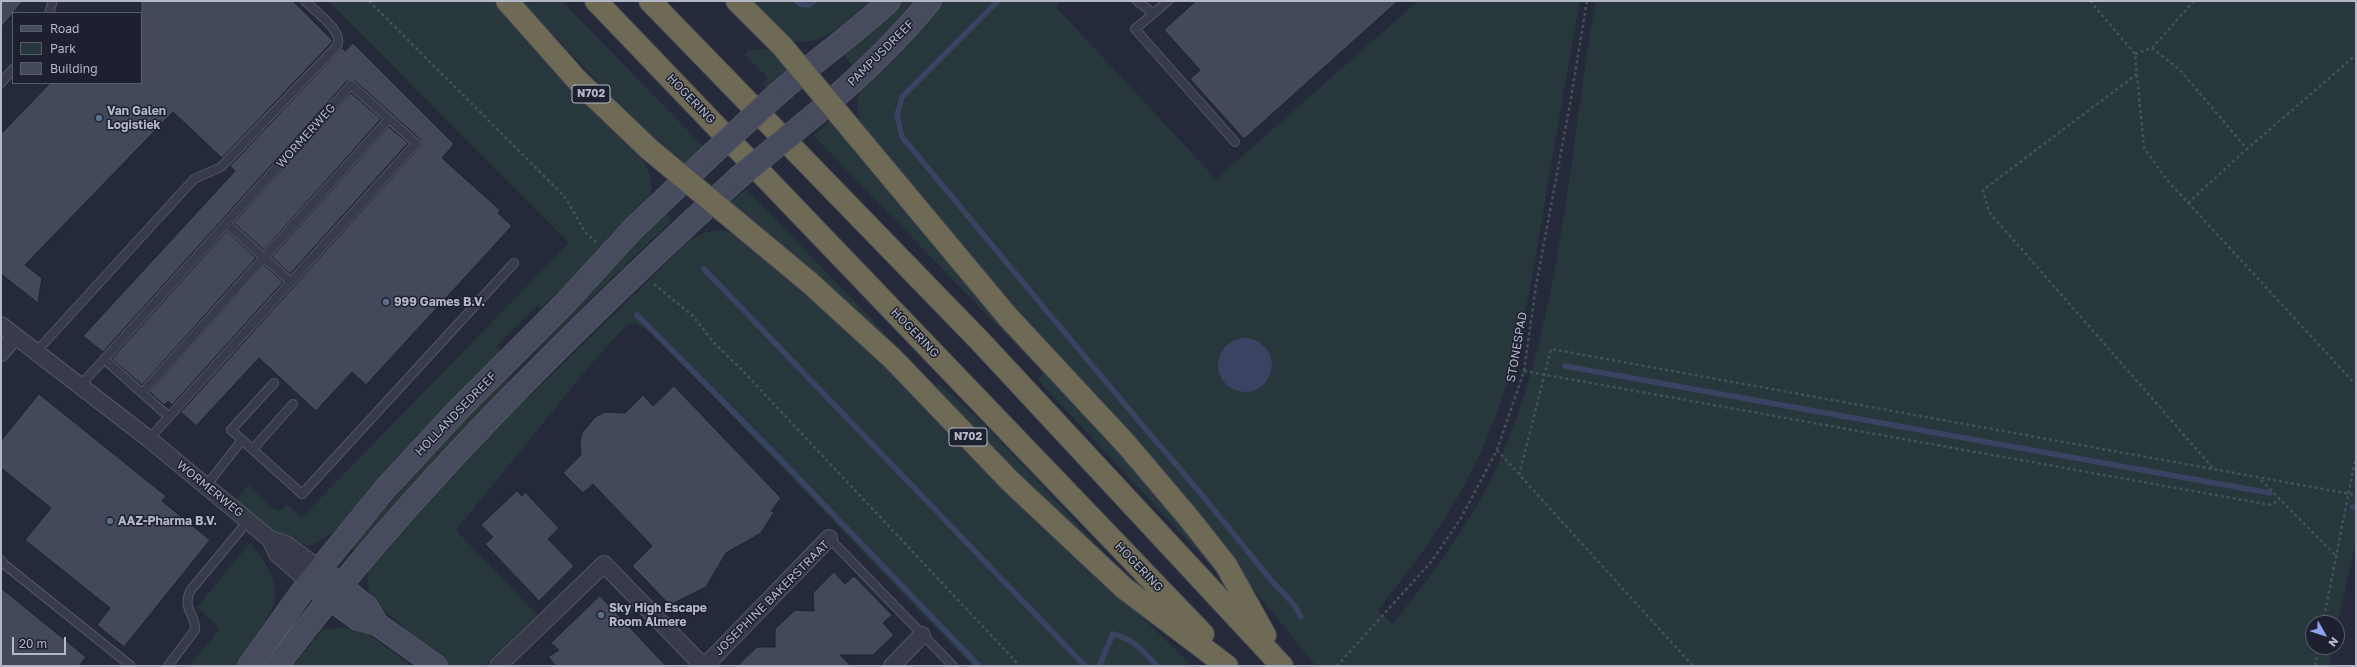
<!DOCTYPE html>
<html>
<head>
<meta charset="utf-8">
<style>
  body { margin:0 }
  #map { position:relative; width:2357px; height:667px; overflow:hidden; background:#242a3a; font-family:"Golos Text",sans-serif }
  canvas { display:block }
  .frame { position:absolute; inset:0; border:2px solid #b3b7c6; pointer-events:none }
  .legend { position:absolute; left:12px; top:12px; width:130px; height:72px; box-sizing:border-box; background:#1d212f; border:1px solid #595d6b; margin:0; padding:5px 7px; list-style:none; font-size:12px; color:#b3b7c6 }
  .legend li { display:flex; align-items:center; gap:8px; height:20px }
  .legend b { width:20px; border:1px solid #595d6b }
  .north { position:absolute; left:2305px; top:615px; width:40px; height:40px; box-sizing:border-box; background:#1d212f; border:1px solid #595d6b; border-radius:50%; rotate:129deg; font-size:11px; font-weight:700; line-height:16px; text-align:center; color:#b3b7c6 }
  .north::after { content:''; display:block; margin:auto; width:14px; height:18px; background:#8ea2f0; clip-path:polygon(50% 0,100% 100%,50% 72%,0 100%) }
  .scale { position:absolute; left:12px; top:637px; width:54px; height:18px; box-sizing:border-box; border:2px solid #b3b7c6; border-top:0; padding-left:5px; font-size:12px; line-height:14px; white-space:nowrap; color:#b3b7c6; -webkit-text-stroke:3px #1d212f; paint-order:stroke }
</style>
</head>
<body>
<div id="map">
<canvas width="2357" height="667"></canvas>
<div class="frame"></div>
<ul class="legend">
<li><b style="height:5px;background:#464b5d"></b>Road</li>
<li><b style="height:11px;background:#27373c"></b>Park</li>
<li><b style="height:11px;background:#43495b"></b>Building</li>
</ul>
<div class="north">N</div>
<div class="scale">20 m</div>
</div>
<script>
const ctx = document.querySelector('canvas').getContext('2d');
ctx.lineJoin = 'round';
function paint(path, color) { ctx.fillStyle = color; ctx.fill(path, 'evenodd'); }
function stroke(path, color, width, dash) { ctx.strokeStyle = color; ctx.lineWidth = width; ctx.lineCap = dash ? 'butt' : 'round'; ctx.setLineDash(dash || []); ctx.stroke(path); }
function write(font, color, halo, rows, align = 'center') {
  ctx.font = font + ' "Golos Text",sans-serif'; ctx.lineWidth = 3; ctx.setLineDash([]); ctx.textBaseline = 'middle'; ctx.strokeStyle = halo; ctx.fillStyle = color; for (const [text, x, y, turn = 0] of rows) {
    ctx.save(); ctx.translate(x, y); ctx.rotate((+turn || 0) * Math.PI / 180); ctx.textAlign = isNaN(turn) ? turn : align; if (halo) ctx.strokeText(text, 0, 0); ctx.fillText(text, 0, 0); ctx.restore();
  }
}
paint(new Path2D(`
  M 328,1 L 494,1 L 640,157 C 650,170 654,184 649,200 L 583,274 L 558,292 L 541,308 L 538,305 L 496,346 L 501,350 L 491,367 L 342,527 L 339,526 L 331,534 L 310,546 L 277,535 L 236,500 L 248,485 L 272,508 L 279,511 L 287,504 L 301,518 L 569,243 Z
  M 522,1 L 562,1 L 704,147 L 684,171 L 619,105 Z
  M 746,1 L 870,1 C 849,19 817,53 787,38 C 775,32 757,11 746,1 Z
  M 900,1 L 924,1 L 856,70 L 840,50 Z
  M 937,1 L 1061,1 L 1056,7 L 1216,179 L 1418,1 L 1580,1 C 1568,68 1556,134 1545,201 C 1531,287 1517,374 1480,454 C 1454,511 1417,561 1378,610 L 1393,624 C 1433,573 1473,521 1499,462 C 1563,317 1568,155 1596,1 L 2356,1 L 2356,541 L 2337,626 L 2337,623 L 2313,623 L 2313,647 L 2333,647 L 2329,666 L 1316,666 L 1220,548 L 1039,342 L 991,280 L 908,183 L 863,128 L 857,113 L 859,91 ZM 1263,344 C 1272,354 1276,367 1268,380 L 1246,392 L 1236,391 L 1218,364 L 1221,352 Z
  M 775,48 L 796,72 L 771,92 L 762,84 L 768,78 L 745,55 L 749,50 Z
  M 830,122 L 938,252 L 1066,389 L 1220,569 L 1216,571 L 1037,379 L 1043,373 L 813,135 Z
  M 746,189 L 936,386 L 939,384 L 984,424 L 1130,581 L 726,207 Z
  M 662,209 L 672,220 L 512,375 L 490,410 L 358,554 L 351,548 L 426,461 L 454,423 Z
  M 722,230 L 735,234 L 816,296 L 1192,666 L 972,666 L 654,334 L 637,324 L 632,323 L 623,329 L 592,363 L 456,530 L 537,615 L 485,666 L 449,666 L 381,608 C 367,596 364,580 371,563 L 507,412 L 531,395 L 690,240 L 704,233 Z
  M 250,543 C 265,562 281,582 273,607 L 238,666 L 189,666 L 220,629 L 197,607 Z
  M 344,627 L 364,631 L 412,666 L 293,666 L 322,630 Z`), '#27373c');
paint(new Path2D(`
  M1218 365a27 27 0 1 1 54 0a27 27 0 1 1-54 0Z`), '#3a4462');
stroke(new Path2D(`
  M 796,1 L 800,4 L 809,5 L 814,1
  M 998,1 L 902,97 L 897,115 L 902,137 C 991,243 1078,350 1168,455 C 1203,495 1236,537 1270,579 C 1281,592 1294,601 1301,617
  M 704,269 L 1085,666
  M 637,315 L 782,461 L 979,666
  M 1565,366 L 2270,493
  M 2352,507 L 2356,507
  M 1099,666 L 1113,634 C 1133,638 1144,652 1157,666`), '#3a4462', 5.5);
const building = new Path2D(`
  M 1,1 L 23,1 L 1,28 Z
  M 141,1 L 293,1 L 333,41 L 222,158 L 173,112 L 25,265 L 42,278 L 38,303 L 1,274 L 1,134 L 50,83 L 141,83 Z
  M 1196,1 L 1398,1 L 1244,139 L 1190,79 L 1200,70 L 1164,30 Z
  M 353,43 L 454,144 L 442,158 L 500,210 L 498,213 L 512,226 L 366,385 L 352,372 L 316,411 L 259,358 L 196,426 L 181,412 L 421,145 L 420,139 L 355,81 L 347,81 L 103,352 L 83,336 L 235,171 L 230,166 L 342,48 L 345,51 Z
  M 351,93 L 381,119 L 264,250 L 234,223 Z
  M 389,127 L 408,143 L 290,274 L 272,257 Z
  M 227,231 L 256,258 L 142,385 L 112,359 Z
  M 264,265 L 283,282 L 172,405 L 168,401 L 164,405 L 150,392 Z
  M 674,386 L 781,498 L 771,511 L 774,512 L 761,533 L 726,553 L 706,587 L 670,605 L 632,566 L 652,546 L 593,484 L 583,493 L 563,473 L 581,455 L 580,442 L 582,433 L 595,417 L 605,412 L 625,413 L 643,395 L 653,406 Z
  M 39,394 L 166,496 L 162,501 L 210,540 L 124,647 L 97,625 L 110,608 L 25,540 L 51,508 L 1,468 L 1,441 Z
  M 517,491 L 522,496 L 525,492 L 559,528 L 548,539 L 574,566 L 539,601 L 485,544 L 493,537 L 481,525 Z
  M 834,572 L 845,584 L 854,576 L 892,615 L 883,623 L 894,635 L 873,655 L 840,655 L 851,666 L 737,666 L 757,647 L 775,647 L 775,629 L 795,610 L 814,611 L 813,593 Z
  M 1,588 L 86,657 L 79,666 L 1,666 Z
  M 600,596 L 619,616 L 666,666 L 556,666 L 548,657 L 559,650 L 551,643 Z`);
paint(building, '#43495b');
stroke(building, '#1f2331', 1);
const lane = new Path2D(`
  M 1137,1 L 1153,13
  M 1168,1 L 1135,29 L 1235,142
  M 49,13 L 53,1
  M 1,83 L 13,69
  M 227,224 L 291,282
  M 36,352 L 194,179 L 221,167 L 337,46 C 345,32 314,10 305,1
  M 104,359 L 169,417
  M 274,383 L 231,430 L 302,494 L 514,263
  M 80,386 L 351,85 L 416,143 L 149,439
  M 142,393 L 389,119
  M 253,449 L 293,404
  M 206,486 L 242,440
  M 829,538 L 953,666
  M 1,560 L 5,565 L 131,666
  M 168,666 L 195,630 C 196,614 182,610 190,591 L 248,521`);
const street = new Path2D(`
  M 1,325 L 149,439 L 270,539 L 286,544 L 320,569
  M 1,353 L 15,336
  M 270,539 L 277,554 L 309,582
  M 498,666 L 604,564 L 703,666
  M 705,666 L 829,538
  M 892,666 L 922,635`);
const secondary = new Path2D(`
  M 773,98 C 810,64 852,36 889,1
  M 801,126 C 848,88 892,47 930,1
  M 327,575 L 367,607 L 377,624
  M 317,589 L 358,619 L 377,624 L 436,666
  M 249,666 L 309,582 L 385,489 L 459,409 L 567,301 L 633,229 L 713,153
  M 277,666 C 412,487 573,330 738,178`);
const highway = new Path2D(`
  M 507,1 L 577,80 L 649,149 L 810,283 L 893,359 L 1010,481 L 1124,588 L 1227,666
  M 596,1 L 1203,634
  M 650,1 L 980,341 L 1282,666
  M 737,1 L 782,46 L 1008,317 L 1127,445 L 1188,517 L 1226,565 L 1265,635`);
stroke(lane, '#535765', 10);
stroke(street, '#535765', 18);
stroke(secondary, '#535765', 24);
stroke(highway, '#404452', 24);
stroke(new Path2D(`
  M 369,1 L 565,197 L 585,232 L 596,242
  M 2090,1 L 2135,54 L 2144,148 L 2167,180 L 2356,385
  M 2152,48 L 2180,70 L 2247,149 L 2356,55
  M 2135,54 L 2152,48 L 2194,1
  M 2137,74 L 1983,190 L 1989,212 L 2213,468
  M 2188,203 L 2247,149
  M 654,284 L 693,316 L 714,343 L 742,370 L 1020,666
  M 1524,371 L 2271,505 L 2280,499
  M 1497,450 L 1693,666
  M 1519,475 L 1551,349 L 2356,495
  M 2261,480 L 2335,555
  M 2323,623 L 2356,455
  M 1337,666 L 1431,562 L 1461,518 L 1497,450 L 1524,371 L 1536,286 L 1570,104 L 1587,1
  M 2315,666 L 2319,647`), '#445258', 2.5, [3, 3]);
stroke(lane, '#383c4a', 8);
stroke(street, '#383c4a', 16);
stroke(secondary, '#464b5d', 22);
stroke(highway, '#6f6a55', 22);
const secondaryBridge = new Path2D(`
  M 713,153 L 773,98
  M 738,178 L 801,126`);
stroke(secondaryBridge, '#535765', 24, []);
stroke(secondaryBridge, '#464b5d', 22);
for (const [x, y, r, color] of [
  [99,118,4,"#5c6f8a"],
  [386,302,4,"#5c6f8a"],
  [110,521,4,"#5c6f8a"],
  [601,615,4,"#5c6f8a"]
]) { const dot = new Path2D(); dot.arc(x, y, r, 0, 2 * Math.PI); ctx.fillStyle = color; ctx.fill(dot); stroke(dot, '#1d212f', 1.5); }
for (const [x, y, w] of [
  [591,94,38],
  [968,437,38]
]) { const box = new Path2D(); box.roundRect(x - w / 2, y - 9, w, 18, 3); ctx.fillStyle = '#1d212f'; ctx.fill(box); stroke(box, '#b3b7c6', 1); }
write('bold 11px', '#b3b7c6', null, [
  ["N702",591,94],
  ["N702",968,437]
]);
write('12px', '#b3b7c6', '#1d212f', [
  ["PAMPUSDREEF",881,53,-45],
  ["HOGERING",691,99,46],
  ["WORMERWEG",306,136,-48],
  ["HOGERING",915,333,46],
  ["STONESPAD",1517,347,-80],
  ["HOLLANDSEDREEF",456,414,-46],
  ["WORMERWEG",210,489,39],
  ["HOGERING",1139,567,46],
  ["JOSEPHINE BAKERSTRAAT",772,598,-45]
]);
write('bold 12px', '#b3b7c6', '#1d212f', [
  ["Van Galen",107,111],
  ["Logistiek",107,125],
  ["999 Games B.V.",394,302],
  ["AAZ-Pharma B.V.",118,521],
  ["Sky High Escape",609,608],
  ["Room Almere",609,622]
], 'left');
</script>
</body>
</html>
